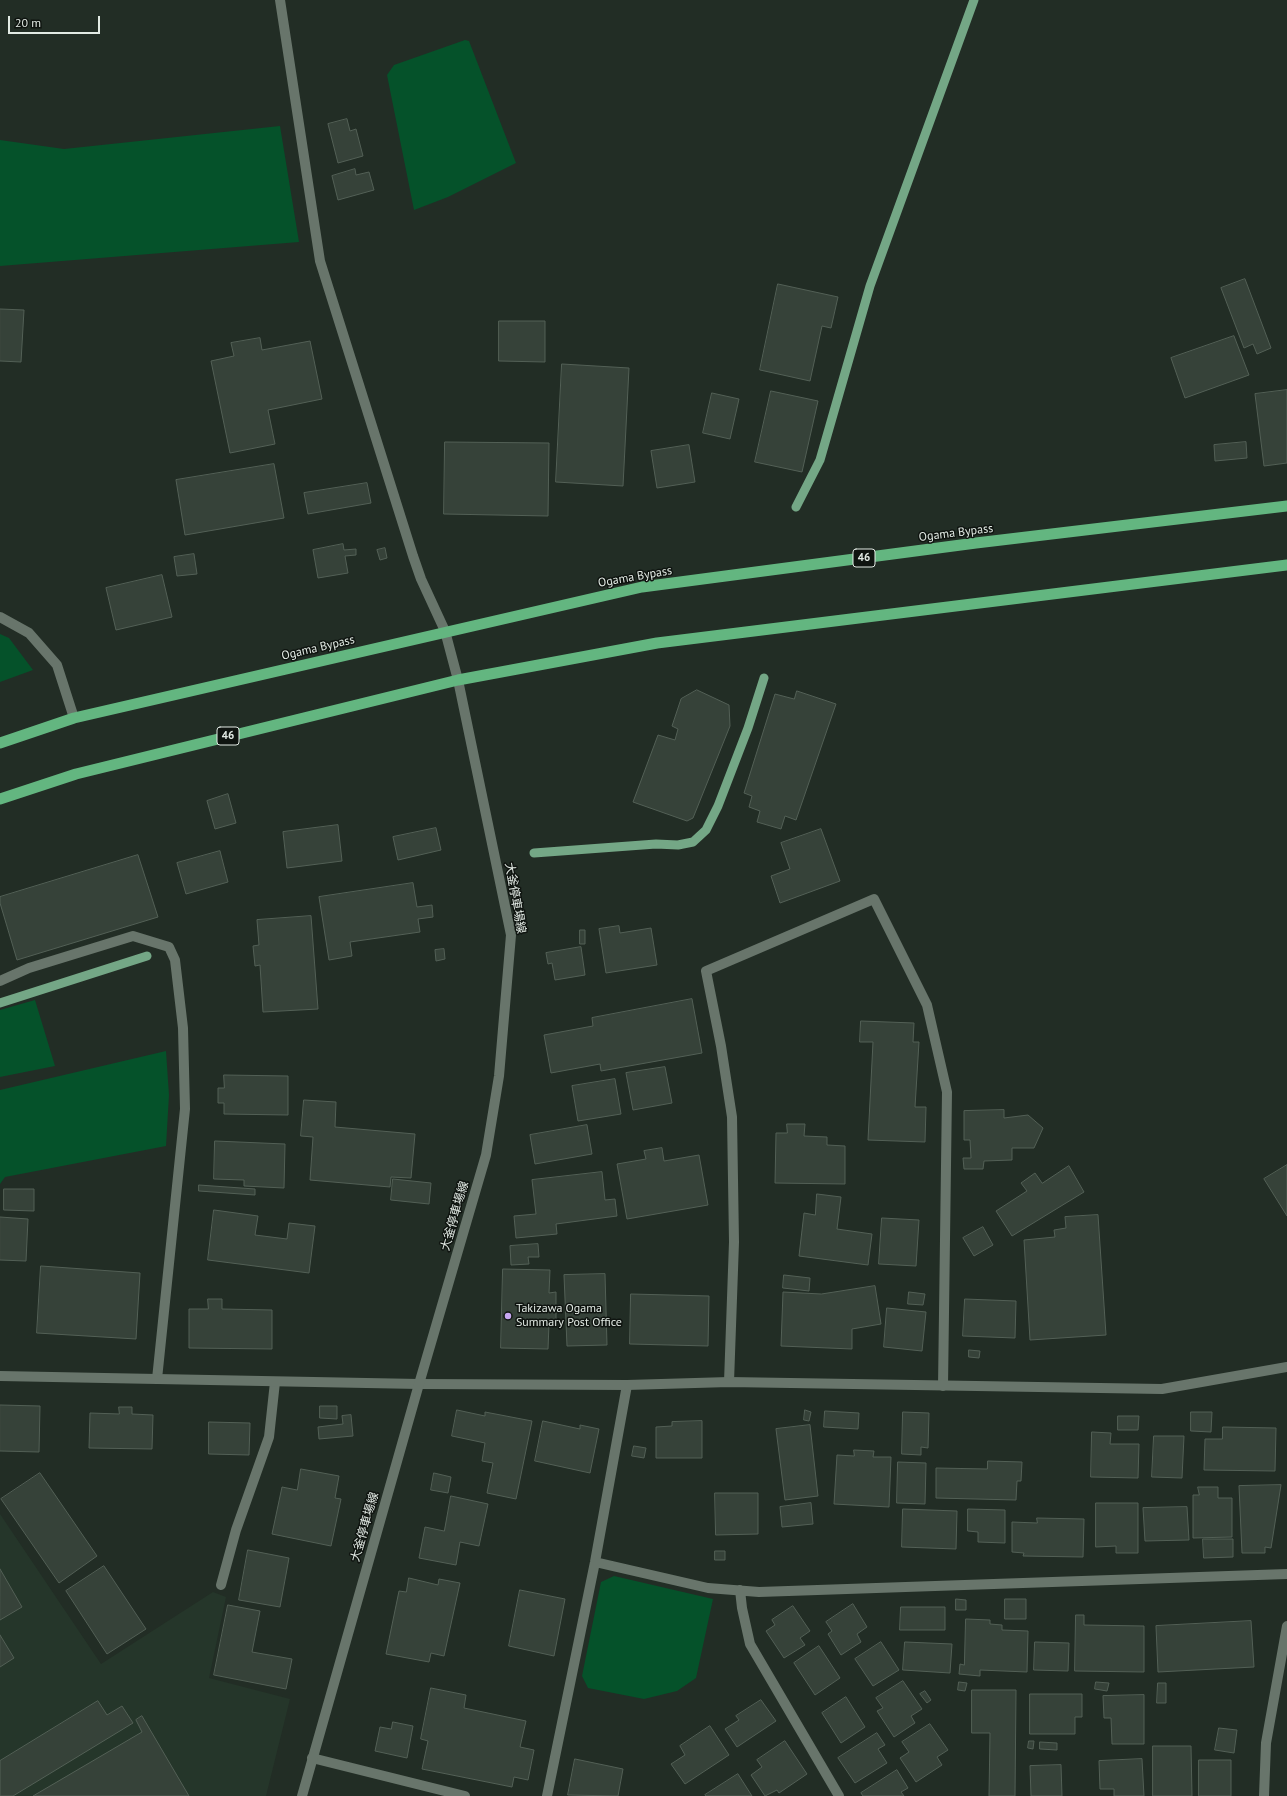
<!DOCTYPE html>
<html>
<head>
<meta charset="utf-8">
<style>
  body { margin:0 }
  #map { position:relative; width:1287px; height:1796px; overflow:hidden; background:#222d25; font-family:"PT Sans",sans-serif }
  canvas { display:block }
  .scale { position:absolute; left:8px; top:16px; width:92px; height:18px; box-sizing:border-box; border:2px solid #e2eae4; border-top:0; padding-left:5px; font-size:12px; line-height:14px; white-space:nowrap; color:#e2eae4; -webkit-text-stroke:3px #0f1410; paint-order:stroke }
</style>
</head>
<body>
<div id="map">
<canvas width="1287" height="1796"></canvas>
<div class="scale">20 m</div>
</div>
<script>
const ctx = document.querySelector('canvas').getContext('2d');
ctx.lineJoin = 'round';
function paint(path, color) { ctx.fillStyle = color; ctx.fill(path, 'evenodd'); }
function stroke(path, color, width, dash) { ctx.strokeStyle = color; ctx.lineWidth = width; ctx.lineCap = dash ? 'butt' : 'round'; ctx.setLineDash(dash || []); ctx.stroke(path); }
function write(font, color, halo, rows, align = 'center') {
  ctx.font = font + ' "PT Sans","Noto Sans JP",sans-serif'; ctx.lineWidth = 3; ctx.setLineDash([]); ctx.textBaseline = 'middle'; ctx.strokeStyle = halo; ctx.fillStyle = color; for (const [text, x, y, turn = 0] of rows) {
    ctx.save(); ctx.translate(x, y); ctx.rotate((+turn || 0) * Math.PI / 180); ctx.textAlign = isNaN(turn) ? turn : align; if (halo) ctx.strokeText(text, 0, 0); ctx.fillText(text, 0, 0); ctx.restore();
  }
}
paint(new Path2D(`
  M 0,1514 L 101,1664 L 213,1592 L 226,1597 L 209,1678 L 290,1699 L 266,1796 L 0,1796 Z`), '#25362a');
paint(new Path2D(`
  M 465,40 L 469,41 L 516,163 L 448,197 L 414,210 L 387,75 L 394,65 Z
  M 280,126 L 299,242 L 0,266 L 0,140 L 64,149 Z
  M 0,634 L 9,638 L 33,670 L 0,682 Z
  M 35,1000 L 55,1066 L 0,1077 L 0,1010 Z
  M 166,1051 L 169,1095 L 166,1146 L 5,1177 L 0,1184 L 0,1090 Z
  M 614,1576 L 713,1599 L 696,1678 L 677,1691 L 644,1699 L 588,1688 L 582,1676 L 601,1582 Z`), '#05522a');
stroke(new Path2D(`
  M 796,507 L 820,460 L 870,286 L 974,0
  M 534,853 L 656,844 L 678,845 L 693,842 L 706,830 L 718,806 L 748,728 L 764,678
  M 0,1003 L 147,956`), '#74a786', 9);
const building = new Path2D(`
  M 347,119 L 350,131 L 356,129 L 363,156 L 338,163 L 328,124 Z
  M 355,169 L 356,175 L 369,172 L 374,190 L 338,200 L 332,176 Z
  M 1245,279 L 1271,348 L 1257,354 L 1253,344 L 1244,348 L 1221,288 Z
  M 778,284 L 838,297 L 831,328 L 822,326 L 810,381 L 760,370 Z
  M 0,309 L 24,310 L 21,362 L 0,361 Z
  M 499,321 L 545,321 L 545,362 L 499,361 Z
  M 1234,336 L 1249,375 L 1185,398 L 1171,358 Z
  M 260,338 L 262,350 L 310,341 L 322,399 L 268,410 L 275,444 L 230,453 L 211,361 L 234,356 L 231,343 Z
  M 562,364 L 629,368 L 623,486 L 556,482 Z
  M 1287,390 L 1287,463 L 1264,466 L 1255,394 Z
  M 771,391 L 818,401 L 802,472 L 755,462 Z
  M 712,393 L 739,399 L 730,439 L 703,433 Z
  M 445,442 L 549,443 L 548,516 L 444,514 Z
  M 1246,442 L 1247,458 L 1215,461 L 1214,445 Z
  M 689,445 L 695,482 L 657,488 L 651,451 Z
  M 274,464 L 284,518 L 185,535 L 176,480 Z
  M 367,483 L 371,503 L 308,514 L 304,493 Z
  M 343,544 L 344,550 L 356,549 L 356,555 L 345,556 L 348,573 L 318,578 L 313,550 Z
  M 385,548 L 387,558 L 380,560 L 377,550 Z
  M 194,554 L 197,574 L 177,576 L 174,557 Z
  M 162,575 L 172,617 L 116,630 L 106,588 Z
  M 697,690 L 729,705 L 730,726 L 693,818 L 687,821 L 633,802 L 658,735 L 675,740 L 678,729 L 672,726 L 681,699 Z
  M 797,691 L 836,704 L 796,820 L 785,816 L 781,829 L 757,822 L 760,811 L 749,807 L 752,796 L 744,793 L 775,694 L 794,699 Z
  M 228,794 L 236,823 L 215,829 L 207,801 Z
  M 338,825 L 342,861 L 287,868 L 283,832 Z
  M 436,828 L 441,850 L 398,860 L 393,837 Z
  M 821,829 L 840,881 L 780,903 L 771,876 L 790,869 L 781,843 Z
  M 220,851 L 228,882 L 186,894 L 177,863 Z
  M 138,855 L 158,917 L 17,960 L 0,903 L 0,897 Z
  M 413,883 L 417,907 L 432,905 L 433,917 L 418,919 L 420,932 L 350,942 L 352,956 L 329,960 L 319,897 Z
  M 311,916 L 318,1009 L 263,1012 L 260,965 L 255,966 L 253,946 L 259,945 L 257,920 Z
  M 619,926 L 620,933 L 651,928 L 657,965 L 606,973 L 599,929 Z
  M 580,930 L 585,930 L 585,944 L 580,944 Z
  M 581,947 L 585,975 L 555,980 L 552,963 L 548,964 L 546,953 Z
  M 444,949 L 445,959 L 436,961 L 435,950 Z
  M 692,999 L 702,1053 L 601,1071 L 600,1064 L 551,1073 L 544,1035 L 593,1026 L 592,1018 Z
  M 861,1021 L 914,1023 L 913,1042 L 919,1042 L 915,1107 L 926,1107 L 925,1142 L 868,1140 L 873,1042 L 860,1042 Z
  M 665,1067 L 672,1103 L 633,1110 L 626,1073 Z
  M 224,1075 L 288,1076 L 288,1115 L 224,1114 L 224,1103 L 218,1103 L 218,1088 L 224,1088 Z
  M 615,1079 L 621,1114 L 578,1121 L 572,1086 Z
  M 304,1100 L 336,1102 L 335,1127 L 415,1134 L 411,1178 L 391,1177 L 390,1187 L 310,1180 L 313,1137 L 301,1136 Z
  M 1004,1110 L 1004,1118 L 1028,1115 L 1043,1128 L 1034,1148 L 1012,1148 L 1012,1160 L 984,1161 L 983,1169 L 964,1169 L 963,1158 L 971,1158 L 970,1140 L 964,1140 L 964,1111 Z
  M 787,1124 L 805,1124 L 804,1136 L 827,1137 L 827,1145 L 845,1146 L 845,1184 L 775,1183 L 776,1133 L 787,1133 Z
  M 587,1125 L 592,1154 L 535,1164 L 530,1135 Z
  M 215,1141 L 285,1144 L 284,1188 L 244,1186 L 244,1180 L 214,1179 Z
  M 662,1148 L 664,1161 L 699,1155 L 708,1205 L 627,1219 L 617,1164 L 646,1159 L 644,1151 Z
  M 1287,1165 L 1287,1216 L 1264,1179 Z
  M 1069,1166 L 1084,1192 L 1012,1236 L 996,1211 L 1027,1191 L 1021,1183 L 1035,1173 L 1042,1183 Z
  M 602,1172 L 605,1200 L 615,1199 L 617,1216 L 556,1224 L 557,1234 L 516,1238 L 514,1216 L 536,1214 L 532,1180 Z
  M 393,1179 L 431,1183 L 429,1204 L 391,1200 Z
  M 199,1185 L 255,1189 L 255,1195 L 199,1191 Z
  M 4,1189 L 34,1189 L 34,1211 L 4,1210 Z
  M 817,1194 L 841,1197 L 837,1229 L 872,1234 L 868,1265 L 799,1256 L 804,1213 L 815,1215 Z
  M 214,1210 L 258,1216 L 255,1235 L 287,1239 L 289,1223 L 315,1226 L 309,1273 L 208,1260 Z
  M 1098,1215 L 1106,1335 L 1030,1340 L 1024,1240 L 1055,1237 L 1054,1230 L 1066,1228 L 1065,1217 Z
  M 0,1217 L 28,1219 L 26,1261 L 0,1260 Z
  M 882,1218 L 919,1220 L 916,1266 L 879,1264 Z
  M 983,1227 L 993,1245 L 974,1256 L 963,1238 Z
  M 538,1244 L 539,1257 L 528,1257 L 529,1264 L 511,1265 L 510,1246 Z
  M 41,1266 L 140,1273 L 136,1339 L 37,1333 Z
  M 503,1269 L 550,1270 L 549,1293 L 556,1292 L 556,1324 L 549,1324 L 548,1349 L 501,1348 Z
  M 605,1274 L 607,1345 L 567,1346 L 564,1275 Z
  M 784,1275 L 810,1278 L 809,1291 L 783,1288 Z
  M 875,1286 L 881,1324 L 852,1329 L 852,1349 L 781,1346 L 783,1292 L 821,1294 Z
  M 909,1292 L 925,1294 L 923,1305 L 908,1304 Z
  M 631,1294 L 709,1296 L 708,1346 L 630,1344 Z
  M 208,1299 L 222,1299 L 222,1309 L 272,1310 L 272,1349 L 189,1348 L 189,1309 L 208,1309 Z
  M 965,1299 L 1016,1301 L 1015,1338 L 963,1336 Z
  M 887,1308 L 926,1312 L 922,1351 L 884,1347 Z
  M 969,1350 L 980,1351 L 979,1358 L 969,1357 Z
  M 0,1405 L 40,1406 L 39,1452 L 0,1451 Z
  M 320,1406 L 337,1406 L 337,1419 L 320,1418 Z
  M 119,1407 L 132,1407 L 132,1414 L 153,1415 L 152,1449 L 89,1448 L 90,1413 L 119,1414 Z
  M 457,1410 L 485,1416 L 485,1412 L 532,1421 L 516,1499 L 487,1493 L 493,1463 L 482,1461 L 485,1443 L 452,1436 Z
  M 805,1410 L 811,1412 L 809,1421 L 804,1420 Z
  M 825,1411 L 859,1413 L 858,1429 L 824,1427 Z
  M 903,1412 L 929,1413 L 928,1448 L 921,1447 L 921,1455 L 902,1454 Z
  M 1191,1412 L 1212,1412 L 1211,1432 L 1191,1431 Z
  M 351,1415 L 353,1436 L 319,1439 L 318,1427 L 343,1424 L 342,1416 Z
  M 1118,1416 L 1139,1416 L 1138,1430 L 1118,1430 Z
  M 543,1421 L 580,1429 L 580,1425 L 599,1429 L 590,1473 L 535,1461 Z
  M 702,1421 L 702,1458 L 656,1458 L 656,1427 L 672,1426 L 672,1422 Z
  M 209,1422 L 250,1423 L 249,1455 L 209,1454 Z
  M 810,1425 L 818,1496 L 785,1500 L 776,1429 Z
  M 1223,1427 L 1276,1428 L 1275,1471 L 1204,1470 L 1205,1439 L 1222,1439 Z
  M 1092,1432 L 1111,1433 L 1110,1444 L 1139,1444 L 1138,1478 L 1091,1477 Z
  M 1154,1436 L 1184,1436 L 1182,1478 L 1152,1477 Z
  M 634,1446 L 646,1448 L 644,1458 L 632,1456 Z
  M 854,1450 L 874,1451 L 873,1457 L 891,1457 L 889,1507 L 834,1504 L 837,1455 L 854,1456 Z
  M 988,1461 L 1022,1462 L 1021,1481 L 1017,1481 L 1016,1500 L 936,1498 L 936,1468 L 987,1469 Z
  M 898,1462 L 926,1463 L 925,1504 L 897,1503 Z
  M 301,1469 L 339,1476 L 335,1498 L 341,1499 L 331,1546 L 272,1534 L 282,1487 L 297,1490 Z
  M 40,1473 L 97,1556 L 59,1583 L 1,1499 Z
  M 434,1473 L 451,1477 L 448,1493 L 431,1490 Z
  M 1281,1485 L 1271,1548 L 1265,1547 L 1265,1553 L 1242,1553 L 1239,1486 Z
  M 1198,1487 L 1218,1487 L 1218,1498 L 1232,1498 L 1232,1537 L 1193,1538 L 1193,1495 L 1199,1495 Z
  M 715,1493 L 758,1493 L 758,1534 L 716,1535 Z
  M 451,1496 L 488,1504 L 479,1546 L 460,1542 L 456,1565 L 419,1558 L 425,1527 L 444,1531 Z
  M 811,1503 L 813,1524 L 782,1527 L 780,1507 Z
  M 1096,1503 L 1138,1503 L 1138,1553 L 1116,1553 L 1116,1546 L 1096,1547 Z
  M 1187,1507 L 1189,1540 L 1145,1541 L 1143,1508 Z
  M 903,1509 L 957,1511 L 956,1549 L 902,1547 Z
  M 968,1509 L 1005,1510 L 1005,1543 L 978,1542 L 978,1532 L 968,1531 Z
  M 1037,1518 L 1084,1519 L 1083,1557 L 1023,1556 L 1024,1553 L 1012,1552 L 1012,1522 L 1037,1523 Z
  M 1203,1539 L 1233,1539 L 1233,1557 L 1204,1558 Z
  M 248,1550 L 289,1558 L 280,1607 L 239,1600 Z
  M 715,1551 L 725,1551 L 725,1560 L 715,1560 Z
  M 104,1566 L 146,1629 L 107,1654 L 66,1591 Z
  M 0,1569 L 22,1607 L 0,1620 Z
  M 409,1578 L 438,1585 L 439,1579 L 460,1583 L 444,1656 L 431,1653 L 429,1662 L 386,1654 L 399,1591 L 406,1592 Z
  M 520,1590 L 565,1599 L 554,1656 L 509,1646 Z
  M 956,1599 L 966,1600 L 966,1610 L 956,1610 Z
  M 1005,1599 L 1026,1599 L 1026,1619 L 1005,1619 Z
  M 853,1604 L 867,1627 L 857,1634 L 861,1642 L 841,1655 L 828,1634 L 832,1631 L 826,1622 Z
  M 228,1605 L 260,1611 L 252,1652 L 292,1659 L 286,1689 L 214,1675 Z
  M 793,1606 L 810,1631 L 800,1638 L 805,1645 L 784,1658 L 766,1631 L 775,1625 L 772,1620 Z
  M 901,1607 L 945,1607 L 945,1630 L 900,1630 Z
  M 1076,1615 L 1084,1615 L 1084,1625 L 1144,1626 L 1144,1672 L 1075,1671 Z
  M 966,1619 L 990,1620 L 990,1624 L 1002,1625 L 1002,1630 L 1028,1631 L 1027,1672 L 980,1670 L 980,1676 L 959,1674 L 960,1664 L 964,1665 Z
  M 1251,1621 L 1254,1667 L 1158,1672 L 1156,1626 Z
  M 0,1635 L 14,1658 L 0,1667 Z
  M 881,1642 L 899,1670 L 873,1686 L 855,1659 Z
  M 905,1642 L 952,1644 L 950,1673 L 903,1670 Z
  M 1035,1642 L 1069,1643 L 1068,1671 L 1034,1670 Z
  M 819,1646 L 840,1678 L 815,1695 L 794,1663 Z
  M 903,1681 L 922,1709 L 911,1716 L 915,1723 L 894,1737 L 877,1711 L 883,1708 L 876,1698 Z
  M 959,1682 L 967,1683 L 965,1691 L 958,1690 Z
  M 1096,1682 L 1109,1683 L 1107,1691 L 1095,1689 Z
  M 1158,1683 L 1166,1683 L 1166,1703 L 1157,1703 Z
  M 431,1688 L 466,1695 L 464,1708 L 526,1721 L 520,1747 L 534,1750 L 528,1780 L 514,1777 L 512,1787 L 422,1769 L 428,1741 L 421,1739 Z
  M 972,1690 L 1016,1690 L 1015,1796 L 989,1796 L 990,1733 L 972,1733 Z
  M 925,1691 L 931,1700 L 927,1703 L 920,1694 Z
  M 1030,1694 L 1082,1694 L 1082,1717 L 1075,1717 L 1075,1734 L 1030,1734 Z
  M 1144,1695 L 1144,1744 L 1112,1744 L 1111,1718 L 1104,1718 L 1103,1696 Z
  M 846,1697 L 865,1727 L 841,1743 L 822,1713 Z
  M 761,1700 L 776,1721 L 737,1747 L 725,1729 L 739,1720 L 736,1716 Z
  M 98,1701 L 107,1715 L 122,1706 L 133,1723 L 13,1796 L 0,1796 L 0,1761 Z
  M 142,1716 L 189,1796 L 33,1796 L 142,1732 L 136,1720 Z
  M 393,1722 L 413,1726 L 407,1758 L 375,1751 L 380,1727 L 391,1729 Z
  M 930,1724 L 948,1750 L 937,1757 L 942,1765 L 916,1782 L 900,1758 L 909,1752 L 902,1742 Z
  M 710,1726 L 729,1755 L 685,1784 L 671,1764 L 685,1755 L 680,1746 Z
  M 1219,1728 L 1237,1730 L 1234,1753 L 1215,1750 Z
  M 877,1733 L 885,1745 L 878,1749 L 887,1763 L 855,1783 L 838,1758 Z
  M 785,1741 L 807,1774 L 779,1793 L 777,1790 L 765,1796 L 751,1775 L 762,1767 L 757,1760 Z
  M 1029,1741 L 1034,1741 L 1033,1749 L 1028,1748 Z
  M 1040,1742 L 1057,1743 L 1057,1750 L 1040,1749 Z
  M 1153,1746 L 1191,1746 L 1192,1796 L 1153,1796 Z
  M 575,1759 L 623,1769 L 618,1796 L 568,1795 Z
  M 1142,1759 L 1144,1796 L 1114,1796 L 1114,1789 L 1100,1789 L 1099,1761 Z
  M 1199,1760 L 1231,1760 L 1231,1796 L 1199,1796 Z
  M 1061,1765 L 1062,1796 L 1031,1796 L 1030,1766 Z
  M 897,1770 L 908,1788 L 901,1792 L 904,1796 L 863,1796 L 861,1793 Z
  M 738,1774 L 752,1796 L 706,1796 L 705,1795 Z`);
paint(building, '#364239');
stroke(building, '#536056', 1);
stroke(new Path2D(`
  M 0,617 L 29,633 L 57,665 L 74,718
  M 221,1585 L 236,1530 L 269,1437 L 275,1382`), '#68756b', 10);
stroke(new Path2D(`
  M 280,0 L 320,261 L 413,556 L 421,579 L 445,631
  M 0,981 L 29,968 L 133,936 L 169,947 L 175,960 L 183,1028 L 185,1109 L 157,1379
  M 729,1382 L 734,1242 L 732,1117 L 721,1046 L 706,971 L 874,899 L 927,1005 L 947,1092 L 943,1386
  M 595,1562 L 708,1588 L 759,1592 L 1287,1574
  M 740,1590 L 742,1608 L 750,1644 L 839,1796
  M 312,1758 L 465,1796
  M 547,1796 L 595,1562 L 627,1385
  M 1264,1796 L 1266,1743 L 1287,1626`), '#68756b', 10);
stroke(new Path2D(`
  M 0,1376 L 419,1384 L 627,1385 L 729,1382 L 1162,1389 L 1287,1367`), '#68756b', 10);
stroke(new Path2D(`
  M 302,1796 L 419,1384 L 486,1155 L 499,1076 L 511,935 L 458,680 L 445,631`), '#68756b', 10);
stroke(new Path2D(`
  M 0,743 L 74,718 L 642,587 L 976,543 L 1287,506
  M 0,799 L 76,774 L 458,680 L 657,643 L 1287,565`), '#63b680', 11);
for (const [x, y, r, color] of [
  [508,1316,4,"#c6a6f0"]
]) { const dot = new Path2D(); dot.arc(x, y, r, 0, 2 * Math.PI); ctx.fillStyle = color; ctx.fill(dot); stroke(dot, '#0f1410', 1.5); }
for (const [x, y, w] of [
  [864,558,22],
  [228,736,22]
]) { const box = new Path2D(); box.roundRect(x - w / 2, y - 9, w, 18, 3); ctx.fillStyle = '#0f1410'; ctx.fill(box); stroke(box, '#e2eae4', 1); }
write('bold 11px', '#e2eae4', null, [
  ["46",864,558],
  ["46",228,736]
]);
write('12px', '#e2eae4', '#0f1410', [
  ["Ogama Bypass",956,533,-7],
  ["Ogama Bypass",635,577,-10],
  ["Ogama Bypass",318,648,-13],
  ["大釜停車場線",515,898,80],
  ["大釜停車場線",455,1216,-74],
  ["大釜停車場線",365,1527,-74]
]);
write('12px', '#e2eae4', '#0f1410', [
  ["Takizawa Ogama",516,1309],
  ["Summary Post Office",516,1323]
], 'left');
</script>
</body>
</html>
